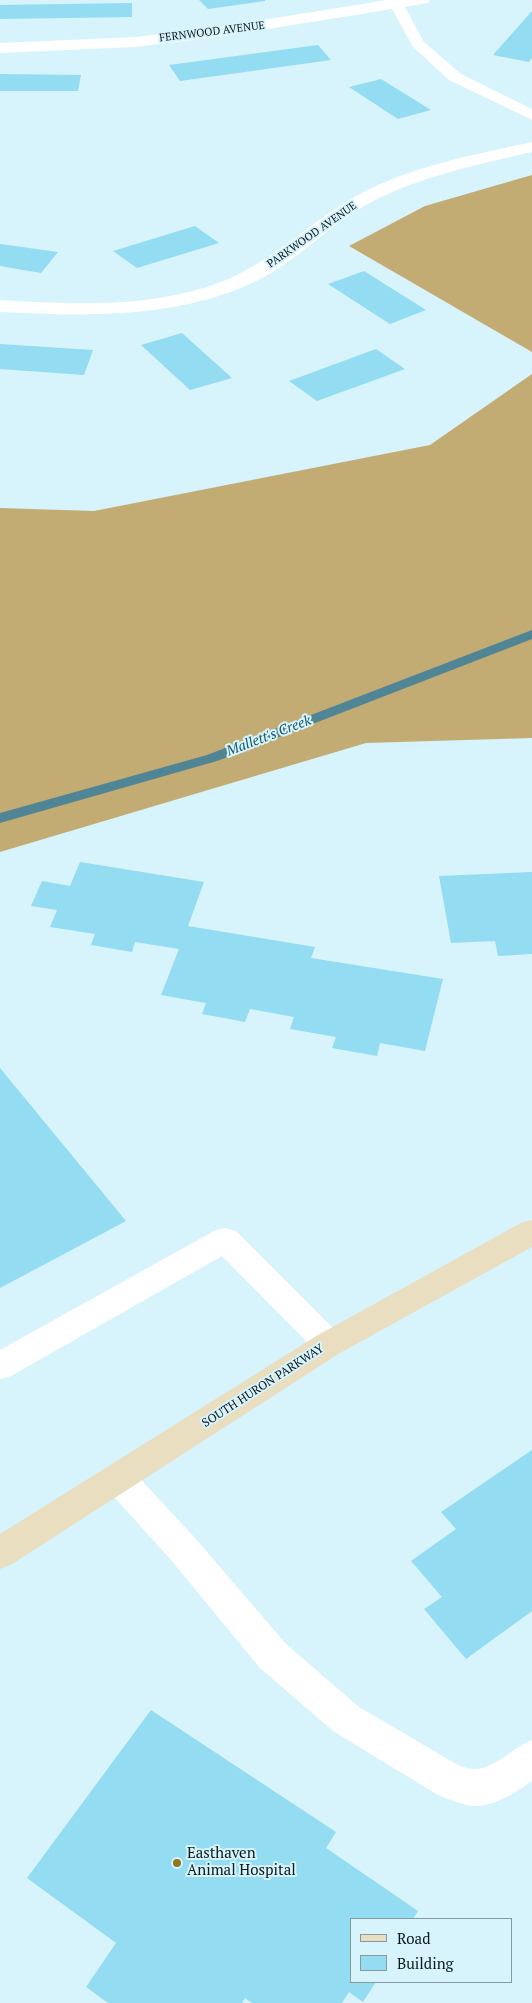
<!DOCTYPE html>
<html>
<head>
<meta charset="utf-8">
<style>
  body { margin:0 }
  #map { position:relative; width:532px; height:2003px; overflow:hidden; background:#d7f3fc; font-family:"PT Serif",serif }
  canvas { display:block }
  .legend { position:absolute; left:350px; top:1918px; width:162px; height:65px; box-sizing:border-box; background:#d7f3fc; border:1px solid #859ba2; margin:0; padding:6px 9px; list-style:none; font-size:15px; color:#0b181c }
  .legend li { display:flex; align-items:center; gap:10px; height:25px }
  .legend b { width:25px; border:1px solid #859ba2 }
</style>
</head>
<body>
<div id="map">
<canvas width="532" height="2003"></canvas>
<ul class="legend">
<li><b style="height:6px;background:#e9debf"></b>Road</li>
<li><b style="height:14px;background:#93dcf2"></b>Building</li>
</ul>
</div>
<script>
const ctx = document.querySelector('canvas').getContext('2d');
ctx.lineJoin = 'round';
function paint(path, color) { ctx.fillStyle = color; ctx.fill(path, 'evenodd'); }
function stroke(path, color, width, dash) { ctx.strokeStyle = color; ctx.lineWidth = width; ctx.lineCap = dash ? 'butt' : 'round'; ctx.setLineDash(dash || []); ctx.stroke(path); }
function write(font, color, halo, rows, align = 'center') {
  ctx.font = font + ' "PT Serif",serif'; ctx.lineWidth = 4; ctx.setLineDash([]); ctx.textBaseline = 'middle'; ctx.strokeStyle = halo; ctx.fillStyle = color; for (const [text, x, y, turn = 0] of rows) {
    ctx.save(); ctx.translate(x, y); ctx.rotate((+turn || 0) * Math.PI / 180); ctx.textAlign = isNaN(turn) ? turn : align; if (halo) ctx.strokeText(text, 0, 0); ctx.fillText(text, 0, 0); ctx.restore();
  }
}
paint(new Path2D(`
  M 532,175 L 532,352 L 349,246 L 425,206 Z
  M 532,374 L 532,738 L 366,743 L 0,852 L 0,508 L 94,511 L 430,445 Z`), '#c3ac74');
paint(new Path2D(`
  M 532,630 L 532,639 L 217,761 L 0,823 L 0,813 L 207,755 Z`), '#508596');
paint(new Path2D(`
  M 199,0 L 265,0 L 265,1 L 208,9 Z
  M 132,3 L 132,17 L 0,19 L 0,5 Z
  M 532,11 L 532,58 L 529,62 L 493,55 Z
  M 318,45 L 331,60 L 180,81 L 169,65 Z
  M 0,74 L 81,75 L 78,91 L 0,91 Z
  M 381,79 L 431,110 L 398,119 L 349,87 Z
  M 195,226 L 219,243 L 137,268 L 113,251 Z
  M 0,244 L 58,252 L 41,273 L 0,266 Z
  M 364,271 L 426,310 L 390,324 L 328,284 Z
  M 182,333 L 232,378 L 190,390 L 141,345 Z
  M 0,344 L 93,350 L 84,375 L 0,369 Z
  M 376,349 L 405,369 L 317,401 L 289,381 Z
  M 80,862 L 204,882 L 188,926 L 315,947 L 311,958 L 443,979 L 425,1051 L 380,1043 L 377,1056 L 332,1048 L 336,1037 L 290,1029 L 294,1017 L 250,1009 L 245,1022 L 224,1018 L 202,1014 L 206,1003 L 161,995 L 179,949 L 135,942 L 132,952 L 91,945 L 95,934 L 50,927 L 57,910 L 31,906 L 42,881 L 70,886 Z
  M 532,872 L 532,954 L 498,956 L 495,941 L 451,943 L 439,876 Z
  M 0,1068 L 126,1221 L 0,1288 Z
  M 532,1450 L 532,1611 L 466,1659 L 424,1609 L 442,1597 L 411,1561 L 456,1529 L 441,1512 Z
  M 151,1710 L 336,1832 L 326,1848 L 418,1911 L 413,1919 L 351,1919 L 351,1982 L 376,1982 L 363,2002 L 349,1992 L 342,2003 L 252,2003 L 245,1998 L 242,2003 L 108,2003 L 86,1987 L 116,1943 L 27,1878 Z`), '#93dcf2');
paint(new Path2D(`
  M 225,1228 L 236,1231 L 340,1335 L 345,1344 L 340,1353 L 329,1357 L 318,1353 L 222,1256 L 11,1376 L 0,1379 L 0,1350 L 214,1231 Z
  M 119,1464 L 131,1469 L 195,1538 L 286,1644 L 359,1707 L 458,1765 C 464,1767 471,1770 477,1769 C 496,1767 514,1747 532,1740 L 532,1781 C 518,1791 494,1807 475,1806 C 463,1806 449,1799 438,1795 L 333,1731 L 260,1668 L 171,1560 L 107,1489 L 102,1479 L 107,1469 Z`), '#fff');
paint(new Path2D(`
  M 387,0 L 430,0 L 428,3 L 405,7 L 424,42 L 461,74 L 532,109 L 532,120 L 449,80 L 413,47 L 392,9 L 225,36 L 135,47 L 0,53 L 0,43 L 135,37 L 225,26 Z
  M 532,142 L 532,152 C 473,166 409,178 356,211 C 320,234 290,266 250,284 C 173,319 83,316 0,312 L 0,300 C 69,304 140,308 207,287 C 266,269 306,224 358,195 C 411,166 474,155 532,142 Z`), '#fff');
paint(new Path2D(`
  M 532,1220 L 532,1247 L 340,1353 L 12,1564 L 0,1569 L 0,1534 L 318,1335 L 521,1223 Z`), '#e9debf');
for (const [x, y, r, color] of [
  [177,1863,5,"#94761d"]
]) { const dot = new Path2D(); dot.arc(x, y, r, 0, 2 * Math.PI); ctx.fillStyle = color; ctx.fill(dot); stroke(dot, '#d7f3fc', 2); }
write('11px', '#0b181c', '#d7f3fc', [
  ["FERNWOOD AVENUE",212,32,-7],
  ["PARKWOOD AVENUE",312,235,-35]
]);
write('12px', '#0b181c', '#d7f3fc', [
  ["SOUTH HURON PARKWAY",263,1386,-33]
]);
write('italic 14px', '#1b5666', '#d7f3fc', [
  ["Mallett's Creek",269,736,-21]
]);
write('15px', '#0b181c', '#d7f3fc', [
  ["Easthaven",187,1854],
  ["Animal Hospital",187,1871]
], 'left');
</script>
</body>
</html>
